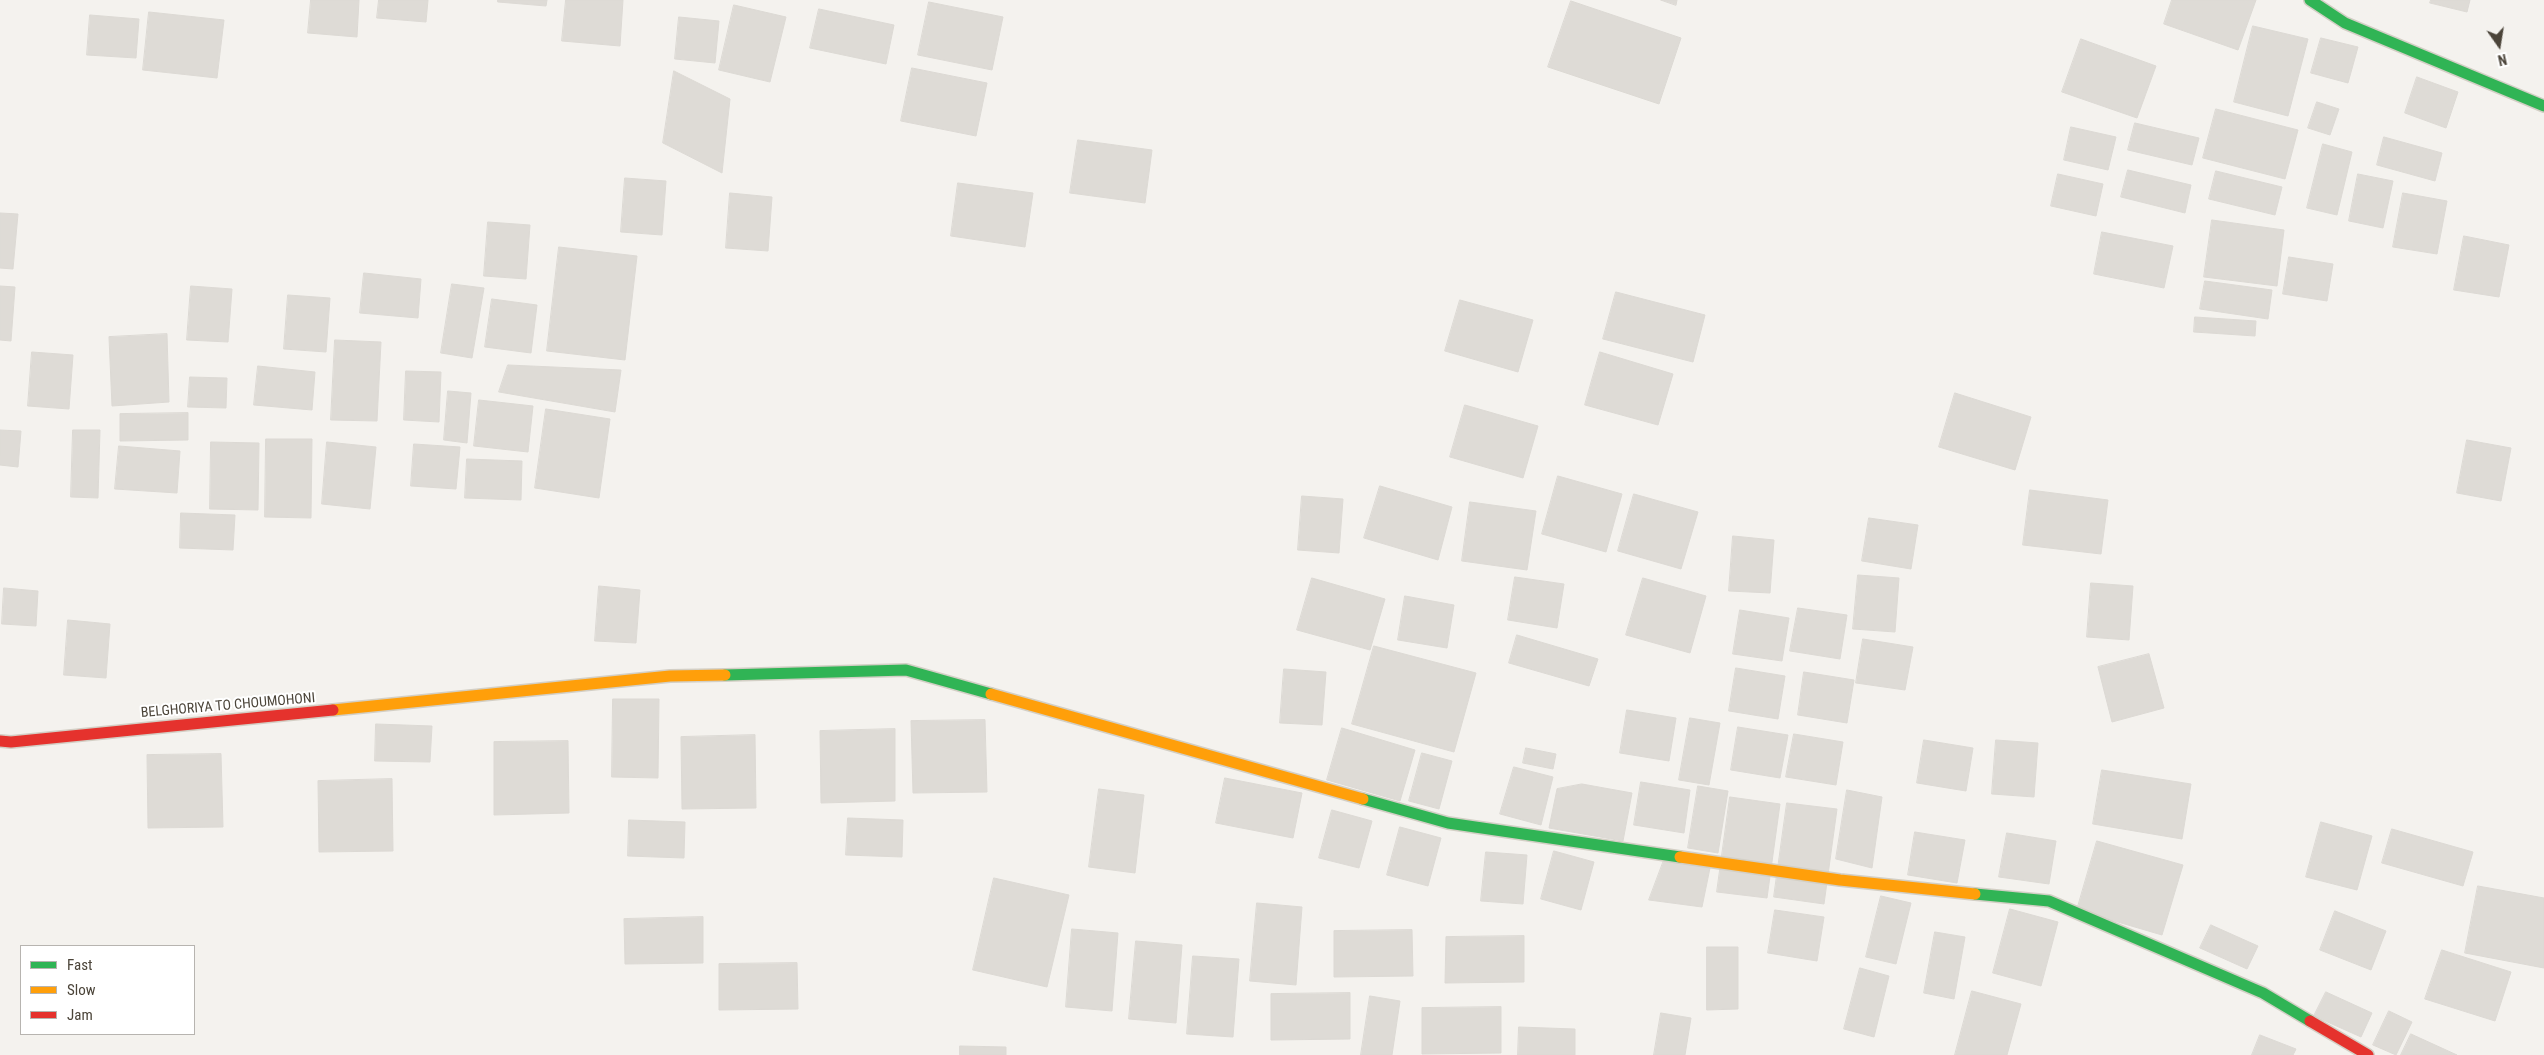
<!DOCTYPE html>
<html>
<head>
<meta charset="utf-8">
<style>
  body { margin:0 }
  #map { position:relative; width:2544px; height:1055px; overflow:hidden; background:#f4f2ee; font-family:"Roboto Condensed",sans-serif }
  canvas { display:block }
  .legend { position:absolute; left:20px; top:945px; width:175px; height:90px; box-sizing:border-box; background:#fff; border:1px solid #b7b4b0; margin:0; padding:6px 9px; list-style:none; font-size:15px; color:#4b4439 }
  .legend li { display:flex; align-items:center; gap:10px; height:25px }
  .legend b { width:25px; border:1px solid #b7b4b0 }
  .north { position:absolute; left:2474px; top:20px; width:50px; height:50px; -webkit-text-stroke:4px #fff; paint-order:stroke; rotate:167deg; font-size:14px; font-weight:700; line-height:20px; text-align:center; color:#4b4439 }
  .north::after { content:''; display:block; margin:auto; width:18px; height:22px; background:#4b4439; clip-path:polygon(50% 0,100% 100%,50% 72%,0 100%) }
</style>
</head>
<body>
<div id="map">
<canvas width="2544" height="1055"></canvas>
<ul class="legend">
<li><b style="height:6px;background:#30b455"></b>Fast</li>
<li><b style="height:6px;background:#ff9f0a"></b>Slow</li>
<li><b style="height:6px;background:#e5322d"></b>Jam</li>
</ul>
<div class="north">N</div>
</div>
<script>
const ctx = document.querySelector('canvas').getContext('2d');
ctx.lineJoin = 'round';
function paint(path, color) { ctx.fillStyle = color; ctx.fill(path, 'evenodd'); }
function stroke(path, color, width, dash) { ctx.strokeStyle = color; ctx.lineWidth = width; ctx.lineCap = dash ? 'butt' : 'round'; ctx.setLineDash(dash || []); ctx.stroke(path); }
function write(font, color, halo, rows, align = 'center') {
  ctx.font = font + ' "Roboto Condensed",sans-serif'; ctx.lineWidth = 4; ctx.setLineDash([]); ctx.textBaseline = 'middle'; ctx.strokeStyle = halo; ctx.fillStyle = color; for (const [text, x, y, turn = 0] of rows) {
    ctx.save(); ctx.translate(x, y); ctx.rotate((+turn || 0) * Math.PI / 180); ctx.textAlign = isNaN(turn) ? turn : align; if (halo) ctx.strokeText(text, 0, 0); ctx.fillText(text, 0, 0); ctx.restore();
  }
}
const building = new Path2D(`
  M 311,0 L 359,0 L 357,37 L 308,33 Z
  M 379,0 L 428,0 L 426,22 L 377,18 Z
  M 498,0 L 547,0 L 546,6 L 498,2 Z
  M 566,0 L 623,0 L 620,46 L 562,41 Z
  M 1661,0 L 1677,0 L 1676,5 Z
  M 2172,0 L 2256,0 L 2238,50 L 2164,24 Z
  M 2431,0 L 2470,0 L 2467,12 L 2430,3 Z
  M 1571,1 L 1681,38 L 1659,104 L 1548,67 Z
  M 929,2 L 1003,17 L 992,70 L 918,55 Z
  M 734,5 L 786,17 L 770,82 L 719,70 Z
  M 819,9 L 894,25 L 886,64 L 810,48 Z
  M 149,12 L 224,20 L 217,78 L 143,70 Z
  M 90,15 L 139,19 L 136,58 L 87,55 Z
  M 679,17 L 719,21 L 715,63 L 675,59 Z
  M 2253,26 L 2308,39 L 2288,116 L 2234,102 Z
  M 2321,38 L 2358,47 L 2348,83 L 2311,73 Z
  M 2081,39 L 2156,66 L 2137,118 L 2062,92 Z
  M 912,68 L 987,83 L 976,136 L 901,121 Z
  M 674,71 L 730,99 L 722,173 L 663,143 Z
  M 2417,77 L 2458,92 L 2446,128 L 2405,113 Z
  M 2317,102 L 2339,109 L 2330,135 L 2308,128 Z
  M 2216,109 L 2298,130 L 2285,179 L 2203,158 Z
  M 2135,123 L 2199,138 L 2192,165 L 2128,150 Z
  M 2071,127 L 2116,137 L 2108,170 L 2064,160 Z
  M 2384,137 L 2442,153 L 2435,181 L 2377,165 Z
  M 1078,140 L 1152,150 L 1145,203 L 1070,193 Z
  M 2323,144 L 2352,152 L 2337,215 L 2307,208 Z
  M 2128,170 L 2191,185 L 2185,213 L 2121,197 Z
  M 2216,171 L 2282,187 L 2275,215 L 2209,199 Z
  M 2058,174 L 2103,184 L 2096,216 L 2051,206 Z
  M 2358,174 L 2393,181 L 2383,228 L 2349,221 Z
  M 625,178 L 666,181 L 662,235 L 621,232 Z
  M 958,183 L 1033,193 L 1025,247 L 951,236 Z
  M 730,193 L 772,197 L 768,251 L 726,248 Z
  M 2403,193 L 2447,201 L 2437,254 L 2393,247 Z
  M 0,213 L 18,214 L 13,269 L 0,268 Z
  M 2212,220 L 2284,230 L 2277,286 L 2204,277 Z
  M 488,222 L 530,225 L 526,279 L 484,276 Z
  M 2102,232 L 2173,246 L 2164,288 L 2094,274 Z
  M 2464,236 L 2509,245 L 2499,297 L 2454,290 Z
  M 559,247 L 637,256 L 625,360 L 547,351 Z
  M 2289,257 L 2333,264 L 2327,301 L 2283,294 Z
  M 364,273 L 421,279 L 418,318 L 360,313 Z
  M 2205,281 L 2272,290 L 2268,319 L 2200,309 Z
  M 452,284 L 484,288 L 472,358 L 441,353 Z
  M 0,286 L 15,287 L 11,341 L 0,340 Z
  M 191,286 L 232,289 L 228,342 L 187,340 Z
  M 1616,292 L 1705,315 L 1693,362 L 1603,339 Z
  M 288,295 L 330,298 L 326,352 L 284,349 Z
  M 492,299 L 537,305 L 531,353 L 485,347 Z
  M 1460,300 L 1533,320 L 1518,372 L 1445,351 Z
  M 2195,317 L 2256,321 L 2255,336 L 2194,332 Z
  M 167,334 L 169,402 L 112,406 L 109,337 Z
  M 335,340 L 381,342 L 377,421 L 331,420 Z
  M 32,352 L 73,355 L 69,409 L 28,406 Z
  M 1600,352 L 1673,374 L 1658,425 L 1585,405 Z
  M 508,365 L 621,370 L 615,412 L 499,392 Z
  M 258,366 L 315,372 L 312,410 L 254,405 Z
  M 406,371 L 441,372 L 439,422 L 404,420 Z
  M 190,377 L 227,378 L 226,408 L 188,407 Z
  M 448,391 L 471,393 L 467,443 L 444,440 Z
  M 1955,393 L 2031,417 L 2015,470 L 1939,447 Z
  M 479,400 L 533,406 L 528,452 L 474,446 Z
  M 1465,405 L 1538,426 L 1523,478 L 1450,457 Z
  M 546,409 L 610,419 L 599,498 L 535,488 Z
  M 188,413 L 188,440 L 120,441 L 120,414 Z
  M 0,430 L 21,431 L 18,467 L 0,465 Z
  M 73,430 L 100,430 L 98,498 L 71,497 Z
  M 266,439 L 312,439 L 311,518 L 265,517 Z
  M 2467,440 L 2511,448 L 2501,501 L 2457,493 Z
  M 211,442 L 259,443 L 258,510 L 210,509 Z
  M 327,442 L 376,447 L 370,509 L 322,504 Z
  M 414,444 L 460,447 L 456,489 L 411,486 Z
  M 119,446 L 180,451 L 177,493 L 115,489 Z
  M 467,459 L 522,461 L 521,500 L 465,498 Z
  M 1558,476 L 1622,494 L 1606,552 L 1542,534 Z
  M 1380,486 L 1452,507 L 1438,560 L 1364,538 Z
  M 2030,490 L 2108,500 L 2101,554 L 2023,545 Z
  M 1634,494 L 1698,512 L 1681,569 L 1618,551 Z
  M 1302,496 L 1343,499 L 1339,553 L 1298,550 Z
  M 1470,502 L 1536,511 L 1527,570 L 1462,561 Z
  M 181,513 L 235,515 L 233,550 L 180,548 Z
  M 1869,518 L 1918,525 L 1911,569 L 1862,561 Z
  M 1733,536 L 1774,540 L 1770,593 L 1729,591 Z
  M 1858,575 L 1899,578 L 1895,632 L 1853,629 Z
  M 1515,577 L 1564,584 L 1557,628 L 1508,620 Z
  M 1312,578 L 1385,599 L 1370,650 L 1297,630 Z
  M 1643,578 L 1706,596 L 1690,653 L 1626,635 Z
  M 2091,583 L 2133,586 L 2129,640 L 2087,637 Z
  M 599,586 L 640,590 L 636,643 L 595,641 Z
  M 4,588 L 38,591 L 36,626 L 2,624 Z
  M 1405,596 L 1454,605 L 1447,648 L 1398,640 Z
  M 1798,608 L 1847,615 L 1840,659 L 1790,651 Z
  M 1740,610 L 1789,618 L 1782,661 L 1733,654 Z
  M 68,620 L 110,624 L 106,678 L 64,675 Z
  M 1517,635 L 1598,659 L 1589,686 L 1509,663 Z
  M 1863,639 L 1913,647 L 1905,690 L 1856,683 Z
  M 1374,646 L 1476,673 L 1454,752 L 1352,724 Z
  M 2149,654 L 2164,708 L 2112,722 L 2098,667 Z
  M 1736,668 L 1785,676 L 1778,719 L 1729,711 Z
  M 1284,669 L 1326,672 L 1322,725 L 1280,723 Z
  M 1804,672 L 1854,680 L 1847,723 L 1798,715 Z
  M 613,699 L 659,699 L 658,778 L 612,777 Z
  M 1627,710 L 1676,718 L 1669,761 L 1620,753 Z
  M 1690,718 L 1720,723 L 1709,785 L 1679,780 Z
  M 985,720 L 987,792 L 913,793 L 911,721 Z
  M 376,724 L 432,726 L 430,762 L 375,761 Z
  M 1738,727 L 1788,735 L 1780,778 L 1731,770 Z
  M 1342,728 L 1415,750 L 1400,801 L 1327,780 Z
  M 895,729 L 895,801 L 821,803 L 820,731 Z
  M 1794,734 L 1843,742 L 1836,785 L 1786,777 Z
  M 755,735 L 756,808 L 682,809 L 681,737 Z
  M 1924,740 L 1973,748 L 1966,791 L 1917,783 Z
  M 1996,740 L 2038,743 L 2034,797 L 1992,794 Z
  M 568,741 L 569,813 L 494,815 L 494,742 Z
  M 1526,748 L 1556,754 L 1553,769 L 1523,763 Z
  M 1422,753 L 1452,761 L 1439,809 L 1409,801 Z
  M 221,754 L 223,827 L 148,828 L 147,755 Z
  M 1514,767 L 1553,777 L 1541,825 L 1500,814 Z
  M 2102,770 L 2191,784 L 2182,839 L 2093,824 Z
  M 1225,778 L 1302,793 L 1293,838 L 1216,823 Z
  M 392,779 L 393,851 L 319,852 L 318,781 Z
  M 1641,782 L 1690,790 L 1684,833 L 1634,825 Z
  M 1582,784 L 1632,793 L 1623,841 L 1549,828 L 1557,789 Z
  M 1698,786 L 1728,791 L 1718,853 L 1688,848 Z
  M 1099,789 L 1144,795 L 1135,873 L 1089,867 Z
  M 1847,790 L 1882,797 L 1872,868 L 1836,859 Z
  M 1730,797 L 1780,804 L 1767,898 L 1717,892 Z
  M 1787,803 L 1837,809 L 1824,904 L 1774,897 Z
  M 1332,810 L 1372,821 L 1359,868 L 1319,858 Z
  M 848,818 L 903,820 L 902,857 L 846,855 Z
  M 629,820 L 685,822 L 684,858 L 628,856 Z
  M 2321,822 L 2372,836 L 2357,890 L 2306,877 Z
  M 1400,827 L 1441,838 L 1428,886 L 1387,875 Z
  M 2392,829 L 2473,852 L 2463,886 L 2382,863 Z
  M 1915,832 L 1965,840 L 1957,883 L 1908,875 Z
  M 2007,833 L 2056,841 L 2049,884 L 1999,877 Z
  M 2097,841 L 2183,865 L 2162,935 L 2077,910 Z
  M 1554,851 L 1594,862 L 1581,910 L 1541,899 Z
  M 1486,852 L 1527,855 L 1523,904 L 1481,901 Z
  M 1664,860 L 1710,868 L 1702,907 L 1649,900 Z
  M 994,878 L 1069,895 L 1047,987 L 973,970 Z
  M 2478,886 L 2544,898 L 2544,968 L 2465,953 Z
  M 1881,896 L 1911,903 L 1896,964 L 1866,957 Z
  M 1257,903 L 1302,907 L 1296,985 L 1250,981 Z
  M 2010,909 L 2058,922 L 2041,986 L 1993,973 Z
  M 1775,910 L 1824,917 L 1817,961 L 1768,953 Z
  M 2335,911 L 2386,931 L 2371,970 L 2320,950 Z
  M 703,917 L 703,963 L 625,964 L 624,919 Z
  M 2211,925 L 2258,946 L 2247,969 L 2200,948 Z
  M 1072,929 L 1118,933 L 1112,1011 L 1066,1007 Z
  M 1412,930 L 1413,976 L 1334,977 L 1334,931 Z
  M 1935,932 L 1965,937 L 1954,999 L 1924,993 Z
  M 1524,936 L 1524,982 L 1445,983 L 1446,937 Z
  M 1136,941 L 1182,945 L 1176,1023 L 1129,1019 Z
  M 1707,947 L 1738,947 L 1738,1009 L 1707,1010 Z
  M 2442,950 L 2511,972 L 2495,1021 L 2425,999 Z
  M 1193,956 L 1239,959 L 1233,1037 L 1187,1034 Z
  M 797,963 L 798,1009 L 719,1010 L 719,964 Z
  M 1860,968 L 1889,976 L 1874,1037 L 1844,1029 Z
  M 1972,991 L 2021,1004 L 2007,1055 L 1955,1055 Z
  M 2326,992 L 2372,1013 L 2361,1037 L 2314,1016 Z
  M 1350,993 L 1350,1039 L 1271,1040 L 1271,994 Z
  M 1370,996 L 1400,1001 L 1392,1055 L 1361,1055 Z
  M 1501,1007 L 1501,1053 L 1422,1054 L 1422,1008 Z
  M 2389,1011 L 2412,1022 L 2396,1055 L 2373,1045 Z
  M 1661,1013 L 1691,1018 L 1685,1055 L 1654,1055 Z
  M 1519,1027 L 1575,1029 L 1575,1055 L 1518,1055 Z
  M 2411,1034 L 2457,1055 L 2401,1055 Z
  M 2260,1035 L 2296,1049 L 2293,1055 L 2252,1055 Z
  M 960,1046 L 1006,1047 L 1006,1055 L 960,1055 Z`);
paint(building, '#dedbd6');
stroke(building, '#dcd9d4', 1);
const fast = new Path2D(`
  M 2310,0 L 2345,23 L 2544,106
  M 725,675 L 906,670 L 991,694
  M 1363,799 L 1448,823 L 1680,857
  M 1975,894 L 2049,901 L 2263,993 L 2310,1021`);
const slow = new Path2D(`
  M 991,694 L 1363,799
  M 333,710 L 670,676 L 725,675
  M 1680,857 L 1840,880 L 1975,894`);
const jam = new Path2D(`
  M 0,741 L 11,742 L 333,710
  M 2310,1021 L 2368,1055`);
stroke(fast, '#d3cfc5', 14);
stroke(slow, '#d3cfc5', 14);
stroke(jam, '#d3cfc5', 14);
stroke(fast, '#30b455', 11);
stroke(slow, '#ff9f0a', 11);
stroke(jam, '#e5322d', 11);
write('14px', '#4b4439', '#fff', [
  ["BELGHORIYA TO CHOUMOHONI",228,706,-5]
]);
</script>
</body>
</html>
